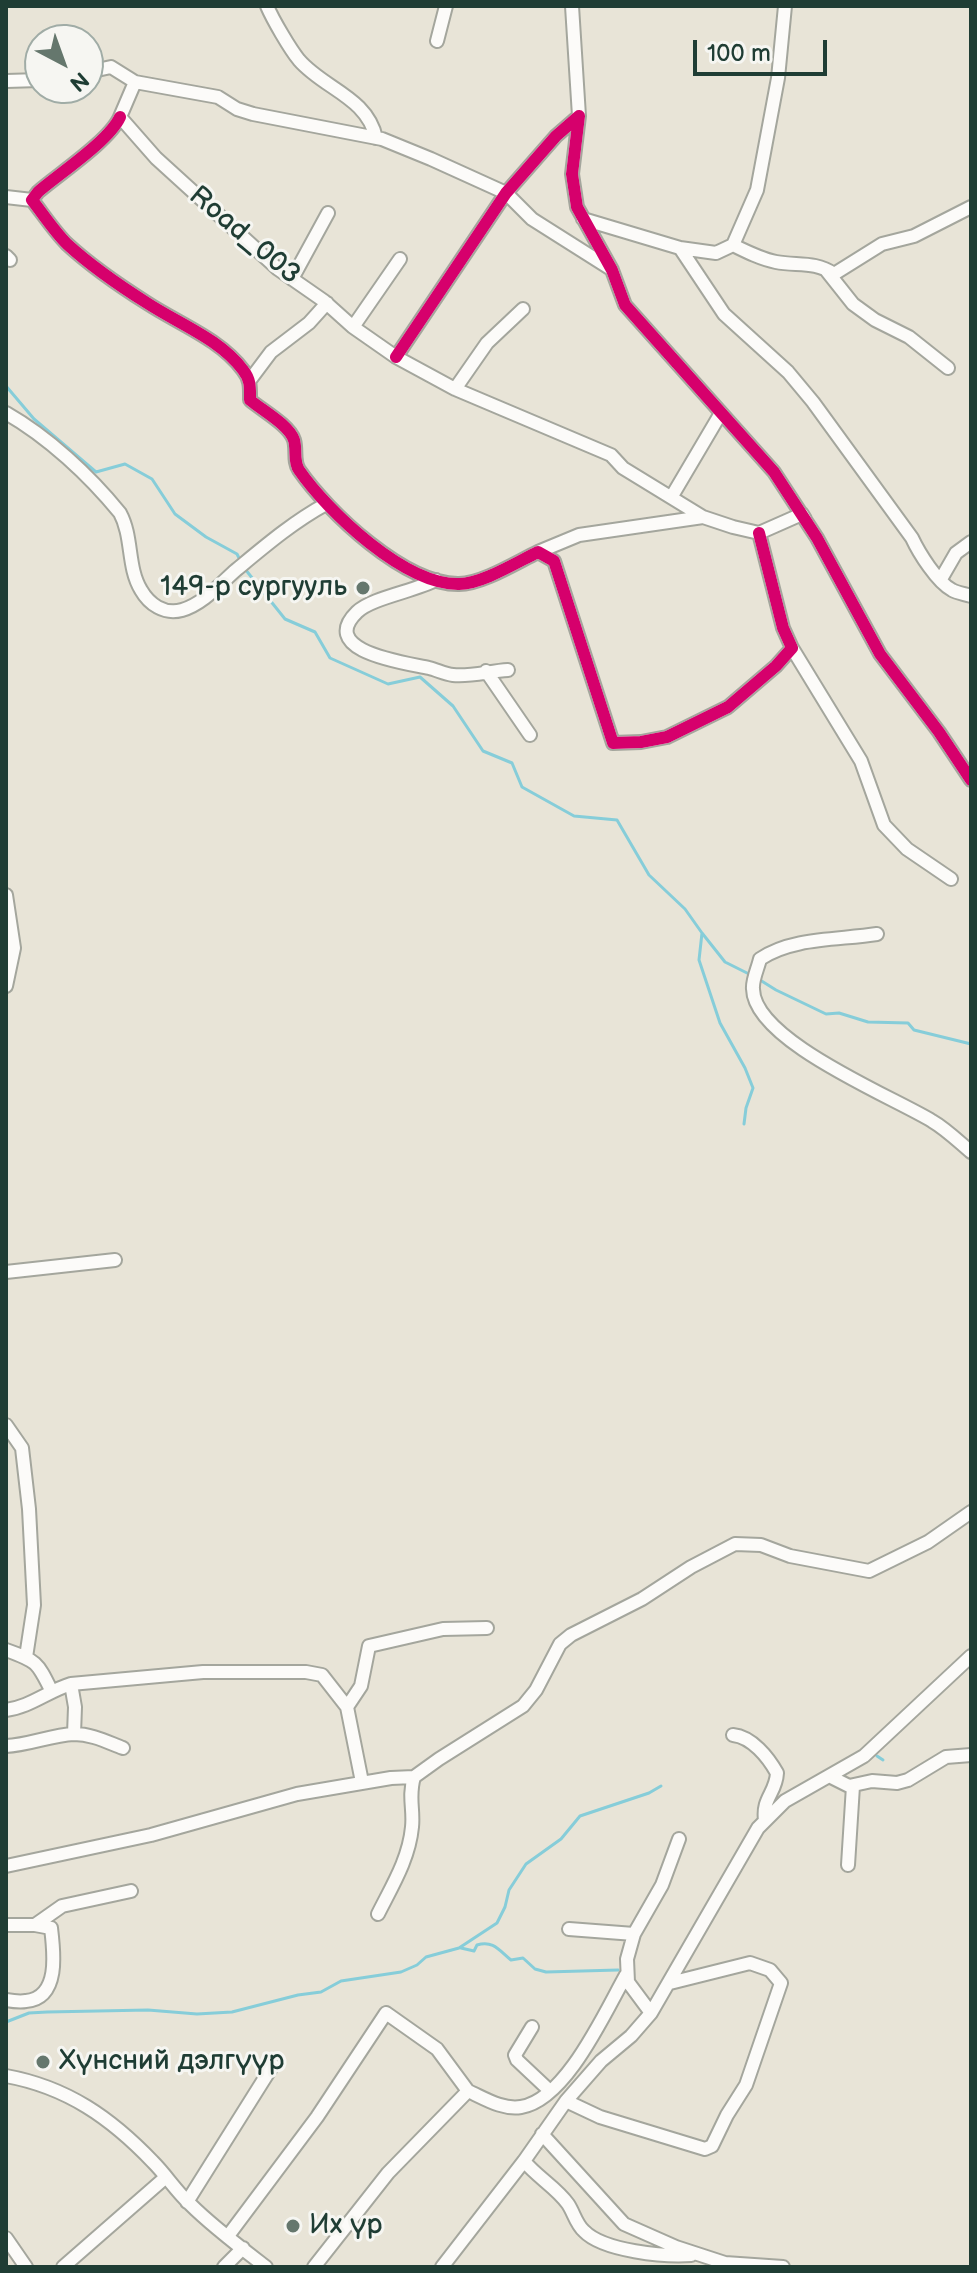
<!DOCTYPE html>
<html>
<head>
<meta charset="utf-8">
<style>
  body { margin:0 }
  #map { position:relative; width:977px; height:2273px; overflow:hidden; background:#e8e4d7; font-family:"Balsamiq Sans",sans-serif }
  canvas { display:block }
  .frame { position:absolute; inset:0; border:8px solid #1f3d34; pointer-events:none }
  .north { position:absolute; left:24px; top:24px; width:80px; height:80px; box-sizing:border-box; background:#f6f6f2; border:2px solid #a0aca6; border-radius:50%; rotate:139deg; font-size:22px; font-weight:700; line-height:32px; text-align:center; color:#1f3d34 }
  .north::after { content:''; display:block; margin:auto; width:28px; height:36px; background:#65776d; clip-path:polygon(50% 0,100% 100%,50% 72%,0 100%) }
  .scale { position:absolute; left:693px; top:40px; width:134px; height:36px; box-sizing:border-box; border:4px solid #1f3d34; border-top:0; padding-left:10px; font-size:24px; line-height:28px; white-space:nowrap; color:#1f3d34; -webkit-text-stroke:6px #f6f6f2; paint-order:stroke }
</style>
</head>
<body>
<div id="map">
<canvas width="977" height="2273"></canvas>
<div class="frame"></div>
<div class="north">N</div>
<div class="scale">100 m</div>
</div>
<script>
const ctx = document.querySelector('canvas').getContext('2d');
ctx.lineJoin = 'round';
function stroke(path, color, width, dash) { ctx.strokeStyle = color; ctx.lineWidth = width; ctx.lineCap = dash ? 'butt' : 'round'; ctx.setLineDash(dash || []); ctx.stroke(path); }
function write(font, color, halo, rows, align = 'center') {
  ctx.font = font + ' "Balsamiq Sans",sans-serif'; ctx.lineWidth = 6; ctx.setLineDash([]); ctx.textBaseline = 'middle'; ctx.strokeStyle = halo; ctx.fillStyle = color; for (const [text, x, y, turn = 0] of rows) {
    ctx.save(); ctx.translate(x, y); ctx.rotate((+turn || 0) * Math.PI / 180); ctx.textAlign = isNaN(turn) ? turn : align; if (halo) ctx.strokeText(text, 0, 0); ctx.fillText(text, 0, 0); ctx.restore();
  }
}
stroke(new Path2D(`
  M 6,386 L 34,419 L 96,472 L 125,464 L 152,479 L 175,514 L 206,537 L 237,554 L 241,562
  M 245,569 L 285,619 L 315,632 L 330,658 L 388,684 L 420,677 L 453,706 L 483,751 L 512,763 L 522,787 L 574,816 L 617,820 L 649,875 L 685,909 L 702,933 L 699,960 L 720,1023 L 745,1068 L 753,1088 L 746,1108 L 744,1124
  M 702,933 L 725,962 L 749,974
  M 760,980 L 776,990 L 826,1014 L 839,1013 L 868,1022 L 908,1023 L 914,1030 L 971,1044
  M 877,1756 L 883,1760
  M 461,1948 L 474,1951 L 477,1945 C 493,1940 499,1950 511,1960 L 523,1958 L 535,1969 L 546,1972 L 618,1970
  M 6,2022 L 29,2013 L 47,2012 L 148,2010 L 197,2014 L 232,2012 L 298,1995 L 321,1992 L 341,1981 L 401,1972 L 417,1965 L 426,1957 L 459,1948 L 497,1923 L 505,1907 L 509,1890 L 526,1864 L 561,1839 L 580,1816 L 649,1793 L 661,1786`), '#86cdd9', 3);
const minor = new Path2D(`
  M 267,6 C 273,20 290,49 299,60 C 324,89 367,97 376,138
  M 572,6 L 579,116
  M 437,41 L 446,6
  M 88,72 L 111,67 L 135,82 L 218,97 L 237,109 L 253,114 L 382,139 L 431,159 L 506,193 L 532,219 L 611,269
  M 6,81 L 40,80
  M 135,82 L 120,117 L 156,158 L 278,269 L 324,301 L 353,327 L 396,357 L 455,389 L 611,455 L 623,468 L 703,517 L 733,527 L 759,533 L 802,514 L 805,519
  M 120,117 C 109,141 60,173 38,192 L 32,200 C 43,214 54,231 67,244 C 91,266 120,286 147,303 C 179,324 220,339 243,370 C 251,380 250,388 250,400 C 263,411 289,425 294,440 C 297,450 293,461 299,470 C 328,512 405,585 459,584 C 482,584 517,562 538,552 L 554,561 L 613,743 L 641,742 L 667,737 L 728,707 L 776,666 L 792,648 L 783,628 L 759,533
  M 6,197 L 32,200
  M 583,219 L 680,248 L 724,314 L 788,372 L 813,402 L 912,538 C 919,553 937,582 952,590 C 957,593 965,594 971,596
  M 733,245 L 757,190 L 778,78 L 785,6
  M 680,248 L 716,253 L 733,245 C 747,252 761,259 776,262 C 797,266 815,261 834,274 L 882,244 L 914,236 L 971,207
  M 6,256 L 10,260
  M 826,270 L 853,304 L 875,320 L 909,337 L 948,368
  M 292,279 L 328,213
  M 353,327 L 400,259
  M 396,357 L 506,193 L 556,136 L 579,116 L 572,174 L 577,207 L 612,270 L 625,305 L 774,472 L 817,538 L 880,654 L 939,732 L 971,780
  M 250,380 L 271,352 L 309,323 L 327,303
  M 455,389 L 487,343 L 523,309
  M 6,413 C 48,437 89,475 120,513 C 133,537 127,567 141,590 C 149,604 164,615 182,610 C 203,604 220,584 236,570 C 265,546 293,522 326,504
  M 672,496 L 721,413
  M 538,552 L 579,535 L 703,517
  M 941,579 L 956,553 L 971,542
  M 436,580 C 415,591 371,598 357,612 C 316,652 408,663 429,668 C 437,670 445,674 453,675 C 470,677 490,671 508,670
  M 792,648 L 861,761 L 884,825 L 907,849 L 951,879
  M 486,671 L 530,735
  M 6,895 L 14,948 L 6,986
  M 877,934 C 840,940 792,937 760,959 C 758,968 752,980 753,989 C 754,1041 893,1097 932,1121 C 946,1129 959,1142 971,1152
  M 6,1272 L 115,1260
  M 6,1425 L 22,1448 L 29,1509 L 34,1605 L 26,1657
  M 6,1650 C 36,1661 37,1661 51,1690
  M 71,1684 L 203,1672 L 306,1672 L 322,1675 L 347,1707
  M 6,1710 C 30,1707 48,1691 71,1684 L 75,1707 L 74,1734
  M 733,1735 C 752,1737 768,1757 777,1773 C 776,1793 762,1798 765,1820
  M 6,1746 C 29,1745 51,1735 74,1734 C 92,1734 107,1742 123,1748
  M 831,1777 L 849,1786 L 872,1781 L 897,1783 L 908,1780 L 946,1757 L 971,1755
  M 362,1782 L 347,1707 L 361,1686 L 369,1646 L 443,1629 L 487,1628
  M 848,1865 L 853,1786
  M 6,1866 L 151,1835 L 297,1794 L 391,1778 L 414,1777 L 439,1759 L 523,1706 L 536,1690 L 560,1644 L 571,1635 L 642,1599 L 691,1567 L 735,1544 L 761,1545 L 790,1556 L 869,1571 L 928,1542 L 971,1512
  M 378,1914 C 392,1886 409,1859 412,1827 C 414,1809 408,1797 414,1777
  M 6,1925 L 35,1925 L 51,1928 C 54,1952 60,1998 26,2001 C 20,2002 12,2001 6,2000
  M 35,1925 L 62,1906 L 131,1891
  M 569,1929 L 634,1934
  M 651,2013 L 628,1982 L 627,1959 L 634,1934 L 662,1885 L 679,1839
  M 532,2027 L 515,2055 L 517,2060 L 550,2091
  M 6,2076 C 67,2087 111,2118 153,2162 C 166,2175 176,2191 190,2204 C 213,2227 240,2247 266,2267
  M 468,2091 C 484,2098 502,2110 521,2107 C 566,2100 605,2012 626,1975
  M 566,2101 L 600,2117 L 705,2149 L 712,2146 L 727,2115 L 746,2085 L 781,1983 L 770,1970 L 750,1963 L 670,1983
  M 542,2134 L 624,2224 L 676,2247 L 725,2263 L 783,2267
  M 524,2161 C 537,2177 557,2188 568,2204 C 574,2213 576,2224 584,2231 C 603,2251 665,2257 691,2255
  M 187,2202 L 273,2065
  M 228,2236 L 317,2117 L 386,2013 L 437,2049 L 468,2091 L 388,2173 L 314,2267
  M 6,2238 L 26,2267
  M 63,2267 L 166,2177
  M 224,2267 L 243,2248
  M 442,2267 L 524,2161 L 566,2101 L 601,2061 L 631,2036 L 651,2013 L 758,1828 L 785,1801 L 864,1756 L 971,1656`);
stroke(minor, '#a4a69d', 16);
stroke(minor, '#fcfbf9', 12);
stroke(new Path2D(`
  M 120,117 C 109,141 60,173 38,192 L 32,200 C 43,214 54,231 67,244 C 91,266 120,286 147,303 C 179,324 220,339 243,370 C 251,380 250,388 250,400 C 263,411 289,425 294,440 C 297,450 293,461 299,470 C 328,512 405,585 459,584 C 482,584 517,562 538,552 L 554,561 L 613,743 L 641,742 L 667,737 L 728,707 L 776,666 L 792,648 L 783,628 L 759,533
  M 396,357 L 506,193 L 556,136 L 579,116 L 572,174 L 577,207 L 612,270 L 625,305 L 774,472 L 817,538 L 880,654 L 939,732 L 971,780`), '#d6006c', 12);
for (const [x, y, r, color] of [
  [363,588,8,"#65776d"],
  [43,2062,8,"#65776d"],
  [293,2226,8,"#65776d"]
]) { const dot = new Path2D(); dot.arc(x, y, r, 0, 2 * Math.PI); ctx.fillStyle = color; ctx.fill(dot); stroke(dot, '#f6f6f2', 3); }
write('28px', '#1f3d34', '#f6f6f2', [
  ["Road_003",244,236,40]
]);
write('28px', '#1f3d34', '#f6f6f2', [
  ["149-р сургууль",347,588,"right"],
  ["Хүнсний дэлгүүр",59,2062],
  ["Их үр",309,2226]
], 'left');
</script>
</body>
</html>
